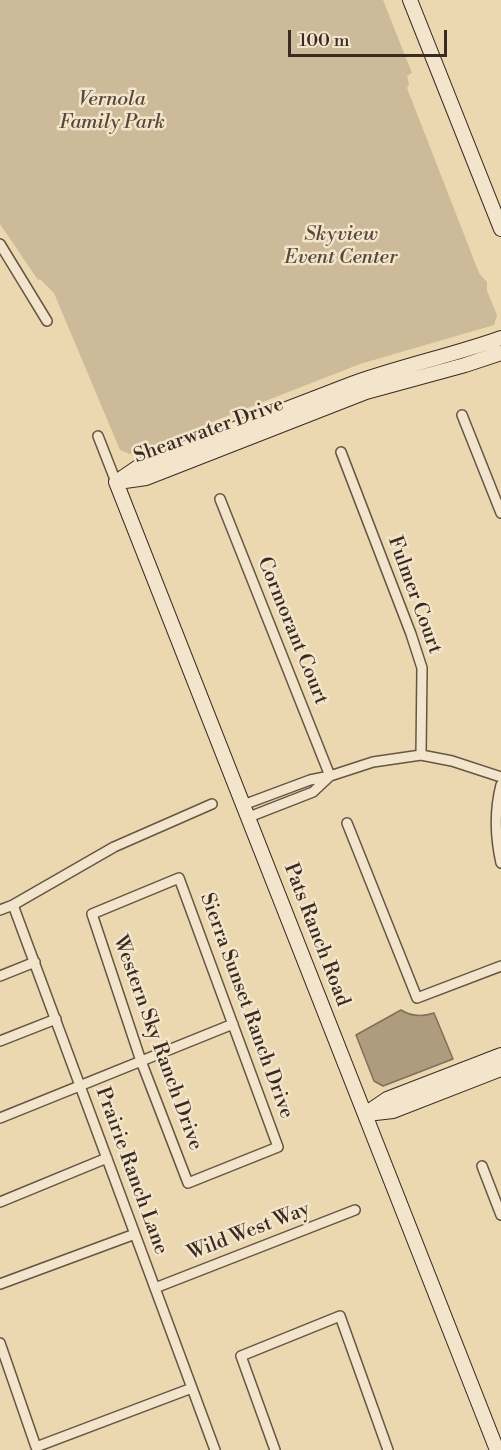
<!DOCTYPE html>
<html>
<head>
<meta charset="utf-8">
<style>
  body { margin:0 }
  #map { position:relative; width:501px; height:1450px; overflow:hidden; background:#ebd7b0; font-family:"Libre Bodoni",serif }
  canvas { display:block }
  .scale { position:absolute; left:288px; top:30px; width:159px; height:27px; box-sizing:border-box; border:3px solid #3b2a20; border-top:0; padding-left:8px; font-size:18px; line-height:21px; white-space:nowrap; color:#3b2a20; -webkit-text-stroke:4px #f2e5cc; paint-order:stroke }
</style>
</head>
<body>
<div id="map">
<canvas width="501" height="1450"></canvas>
<div class="scale">100 m</div>
</div>
<script>
const ctx = document.querySelector('canvas').getContext('2d');
ctx.lineJoin = 'round';
function paint(path, color) { ctx.fillStyle = color; ctx.fill(path, 'evenodd'); }
function stroke(path, color, width, dash) { ctx.strokeStyle = color; ctx.lineWidth = width; ctx.lineCap = dash ? 'butt' : 'round'; ctx.setLineDash(dash || []); ctx.stroke(path); }
function write(font, color, halo, rows, align = 'center') {
  ctx.font = font + ' "Libre Bodoni",serif'; ctx.lineWidth = 5; ctx.setLineDash([]); ctx.textBaseline = 'middle'; ctx.strokeStyle = halo; ctx.fillStyle = color; for (const [text, x, y, turn = 0] of rows) {
    ctx.save(); ctx.translate(x, y); ctx.rotate((+turn || 0) * Math.PI / 180); ctx.textAlign = isNaN(turn) ? turn : align; if (halo) ctx.strokeText(text, 0, 0); ctx.fillText(text, 0, 0); ctx.restore();
  }
}
paint(new Path2D(`
  M 0,0 L 383,0 L 412,73 L 407,76 L 409,84 L 407,88 L 479,273 L 487,282 L 487,291 L 497,315 L 494,325 L 360,364 L 130,454 L 120,450 L 54,293 L 40,279 L 38,280 L 0,224 Z`), '#cdba98');
const water = new Path2D(`
  M 401,1010 C 412,1017 422,1017 434,1013 L 453,1059 L 383,1086 L 374,1081 L 356,1035 Z`);
paint(water, '#af9c7f');
stroke(water, '#816e59', 1.5);
const street = new Path2D(`
  M 0,244 L 47,321
  M 462,415 L 501,513
  M 98,436 L 116,482
  M 341,452 L 411,634 L 422,668 L 421,755
  M 220,499 L 330,776
  M 501,785 C 494,812 495,836 501,863
  M 243,805 L 310,780 L 330,776 L 373,762 L 421,755 L 452,761 L 501,777
  M 249,817 L 313,792 L 330,776
  M 347,823 L 417,998 L 501,966
  M 179,878 L 278,1147 L 188,1183 L 141,1061 L 92,914 Z
  M 13,905 L 215,1450
  M 0,910 L 13,905 L 114,847 L 212,804
  M 0,976 L 35,962
  M 0,1041 L 56,1019
  M 0,1118 L 233,1024
  M 482,1166 L 501,1215
  M 0,1202 L 107,1158
  M 0,1284 L 135,1234
  M 155,1288 L 355,1210
  M 0,1343 L 36,1447 L 192,1388
  M 275,1450 L 241,1356 L 340,1316 L 388,1450`);
const secondary = new Path2D(`
  M 410,0 L 501,229
  M 116,482 L 497,1450
  M 116,482 L 141,465 L 354,383 C 402,366 453,355 501,338
  M 118,482 L 146,478 L 366,392 L 465,365 L 501,353
  M 365,1114 L 387,1099 L 501,1055
  M 367,1114 L 393,1111 L 501,1069`);
stroke(street, '#675544', 12);
stroke(secondary, '#3b2a20', 16);
stroke(street, '#f2e5cc', 9);
stroke(secondary, '#f2e5cc', 14);
write('italic 20px', '#584738', '#f2e5cc', [
  ["Vernola",112,100],
  ["Family Park",112,123],
  ["Skyview",341,235],
  ["Event Center",341,258]
]);
write('20px', '#3b2a20', '#f2e5cc', [
  ["Shearwater Drive",209,431,-20],
  ["Fulmer Court",414,595,70],
  ["Cormorant Court",292,631,68],
  ["Pats Ranch Road",316,935,69],
  ["Sierra Sunset Ranch Drive",246,1006,70],
  ["Western Sky Ranch Drive",157,1043,70],
  ["Prairie Ranch Lane",131,1171,70],
  ["Wild West Way",249,1232,-21]
]);
</script>
</body>
</html>
